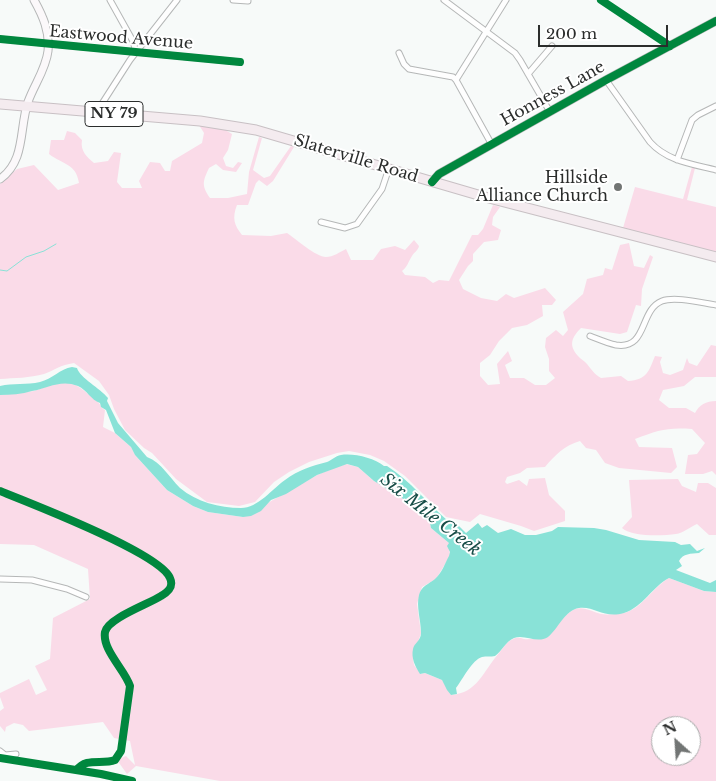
<!DOCTYPE html>
<html>
<head>
<meta charset="utf-8">
<style>
  body { margin:0 }
  #map { position:relative; width:716px; height:781px; overflow:hidden; background:#f7faf9; font-family:"Libre Baskerville",serif }
  canvas { display:block }
  .north { position:absolute; left:651px; top:716px; width:50px; height:50px; box-sizing:border-box; background:#fff; border:1px solid #aaabab; border-radius:50%; rotate:334deg; font-size:14px; font-weight:700; line-height:20px; text-align:center; color:#2b2d2c }
  .north::after { content:''; display:block; margin:auto; width:18px; height:22px; background:#727574; clip-path:polygon(50% 0,100% 100%,50% 72%,0 100%) }
  .scale { position:absolute; left:538px; top:25px; width:130px; height:22px; box-sizing:border-box; border:2px solid #2b2d2c; border-top:0; padding-left:6px; font-size:15px; line-height:18px; white-space:nowrap; color:#2b2d2c; -webkit-text-stroke:4px #fff; paint-order:stroke }
</style>
</head>
<body>
<div id="map">
<canvas width="716" height="781"></canvas>
<div class="north">N</div>
<div class="scale">200 m</div>
</div>
<script>
const ctx = document.querySelector('canvas').getContext('2d');
ctx.lineJoin = 'round';
function paint(path, color) { ctx.fillStyle = color; ctx.fill(path, 'evenodd'); }
function stroke(path, color, width, dash) { ctx.strokeStyle = color; ctx.lineWidth = width; ctx.lineCap = dash ? 'butt' : 'round'; ctx.setLineDash(dash || []); ctx.stroke(path); }
function write(font, color, halo, rows, align = 'center') {
  ctx.font = font + ' "Libre Baskerville",serif'; ctx.lineWidth = 4; ctx.setLineDash([]); ctx.textBaseline = 'middle'; ctx.strokeStyle = halo; ctx.fillStyle = color; for (const [text, x, y, turn = 0] of rows) {
    ctx.save(); ctx.translate(x, y); ctx.rotate((+turn || 0) * Math.PI / 180); ctx.textAlign = isNaN(turn) ? turn : align; if (halo) ctx.strokeText(text, 0, 0); ctx.fillText(text, 0, 0); ctx.restore();
  }
}
paint(new Path2D(`
  M 199,125 L 222,128 L 232,134 L 228,150 L 223,158 L 226,166 L 233,168 L 238,162 L 242,163 L 236,172 L 223,170 L 216,164 L 209,168 C 203,181 201,185 210,198 L 228,198 L 247,194 L 249,172 L 259,137 L 262,138 L 253,170 L 264,178 L 270,176 L 291,146 L 294,147 L 273,181 L 267,186 L 259,180 L 256,183 L 248,205 L 237,205 C 232,218 234,225 242,235 L 271,236 L 287,233 C 296,239 316,257 326,257 C 333,257 340,252 346,249 L 351,260 L 373,260 L 381,249 L 395,246 L 405,250 L 414,240 L 419,246 C 418,251 414,252 412,256 C 408,262 408,266 402,271 L 405,275 L 425,277 L 433,283 L 439,280 L 449,281 L 472,235 L 478,235 L 483,229 L 493,205 L 500,207 L 493,217 L 492,225 L 501,230 L 498,240 L 484,242 L 473,254 L 473,261 L 468,266 L 459,280 L 463,289 L 481,298 L 497,301 L 506,294 L 514,298 L 545,288 L 556,300 L 552,305 L 542,305 L 543,316 L 527,325 L 512,328 L 499,341 L 490,355 L 480,363 L 480,376 L 488,385 L 500,384 L 497,364 L 508,351 L 512,361 L 505,365 L 510,378 L 524,378 L 535,385 L 546,385 L 555,378 L 549,371 L 549,359 L 545,347 L 546,338 L 556,330 L 563,336 L 568,330 L 563,312 L 583,294 L 587,279 L 603,275 L 605,268 L 612,270 L 620,245 L 629,243 L 634,266 L 644,268 L 650,255 L 653,257 L 642,289 L 641,306 L 636,305 L 627,332 L 620,334 L 581,328 C 572,337 568,345 578,356 C 580,359 585,361 587,364 C 592,370 594,374 601,378 L 621,376 L 628,381 C 647,380 649,371 655,356 L 662,357 L 660,362 L 663,373 L 670,375 L 683,370 L 687,358 L 689,363 L 697,366 L 711,345 L 716,346 L 716,377 L 695,377 L 684,386 L 663,390 L 659,400 L 669,408 L 686,408 L 695,413 C 699,405 706,401 716,401 L 716,475 L 712,471 L 703,474 L 685,474 L 688,455 L 697,454 L 705,443 L 692,429 C 668,427 658,430 635,439 L 639,447 L 672,448 L 677,467 L 671,473 L 619,468 L 605,463 L 596,450 L 586,448 L 580,441 C 564,446 556,454 545,467 L 527,468 L 520,473 L 507,477 L 505,482 L 507,484 L 519,480 L 527,486 L 529,479 L 545,478 L 549,495 L 565,511 L 565,521 L 534,531 L 521,526 L 480,514 L 470,522 L 446,517 L 405,476 L 384,461 L 370,455 L 349,451 L 337,453 L 309,462 L 289,472 L 274,482 L 255,502 L 239,506 L 207,502 L 176,479 L 152,453 L 144,448 L 125,430 L 114,409 L 109,395 L 99,381 L 74,363 C 60,365 55,370 44,374 C 30,378 14,378 0,379 L 0,184 L 17,169 L 34,165 L 58,190 L 79,183 C 76,163 63,165 49,154 L 51,140 L 64,140 L 67,131 L 75,133 L 82,140 C 80,151 87,157 94,163 L 108,161 L 114,152 L 121,153 L 117,182 L 122,188 L 142,188 L 139,181 L 150,162 L 160,163 L 165,171 L 170,171 L 172,161 L 202,143 L 204,133 Z
  M 692,167 L 695,168 L 687,200 L 716,207 L 716,252 L 623,228 L 635,187 L 683,199 Z
  M 56,383 C 76,380 84,391 98,402 C 101,405 101,408 105,410 L 103,427 L 115,433 L 131,447 L 135,455 L 167,490 L 193,506 L 208,512 L 243,517 L 317,475 L 334,468 L 346,464 L 358,467 L 374,481 L 383,485 L 412,505 L 430,523 L 431,528 L 449,543 L 450,556 L 436,579 L 422,587 L 417,604 L 421,633 L 413,658 L 414,665 L 421,674 L 425,673 L 442,680 L 451,695 C 478,693 483,671 499,653 C 504,647 506,642 513,639 C 518,637 520,638 524,639 C 532,640 541,637 548,637 C 556,628 564,614 575,609 C 584,606 593,612 601,614 C 607,615 618,614 624,613 C 643,608 653,587 669,578 L 704,591 L 716,592 L 716,781 L 220,781 L 136,766 L 127,774 L 117,760 L 126,756 L 135,765 L 130,741 L 114,738 L 103,722 L 29,731 L 23,725 L 14,723 L 6,727 L 5,732 L 0,726 L 0,711 L 4,708 L 0,697 L 0,693 L 29,679 L 36,695 L 47,690 L 35,666 L 50,659 L 53,618 L 90,599 L 88,569 L 34,545 L 0,544 L 0,395 L 34,391 ZM 661,726 L 691,726 L 691,756 L 661,756 Z
  M 678,479 L 682,486 L 696,492 L 698,483 L 708,483 L 716,488 L 716,535 L 709,535 L 697,524 C 690,527 683,533 676,534 C 662,536 632,537 622,528 L 632,517 L 629,480 Z`), '#fadbe8');
paint(new Path2D(`
  M 72,367 L 77,368 C 80,378 100,388 108,398 L 107,401 L 118,423 L 147,457 C 162,463 169,477 180,488 C 197,502 219,508 241,508 C 258,508 272,489 285,480 C 298,470 312,466 327,462 C 332,460 335,456 341,455 C 354,453 374,458 384,466 L 387,466 C 411,481 427,503 448,521 L 454,521 L 466,533 L 478,523 L 482,528 L 487,525 L 498,533 L 511,529 L 525,535 L 536,535 L 552,531 L 558,527 L 594,528 L 606,530 L 639,540 L 675,542 L 681,545 L 690,544 L 697,551 L 705,548 L 699,553 C 691,554 683,553 679,561 L 682,566 L 676,570 L 710,583 L 716,580 L 716,592 L 704,591 L 669,578 C 652,587 643,607 624,613 C 604,619 595,606 579,608 C 565,610 558,629 548,637 C 537,644 525,634 514,638 C 505,642 502,651 495,656 C 491,657 486,656 482,657 C 472,660 463,679 456,688 L 457,694 L 451,695 L 447,690 L 442,680 L 425,673 L 420,674 C 415,666 411,658 413,649 C 414,643 421,641 421,633 C 421,620 416,607 419,595 C 421,586 429,584 435,579 C 442,573 445,563 449,556 L 450,552 L 447,546 L 449,543 L 431,528 L 430,523 L 405,500 L 374,481 L 358,467 L 347,464 L 317,475 L 286,494 L 271,500 L 261,511 L 251,516 L 243,517 L 208,512 L 193,506 L 167,490 L 135,455 L 131,447 L 115,433 L 106,410 L 101,407 L 100,403 C 91,400 87,390 78,386 C 61,379 48,388 32,391 C 22,394 10,395 0,395 L 0,386 C 13,383 27,385 40,382 C 52,379 60,369 72,367 Z`), '#89e2d7');
stroke(new Path2D(`
  M 0,270 L 7,271 L 26,257 L 44,251 L 56,244`), '#89e2d7', 1);
const street = new Path2D(`
  M 110,0 L 134,43 L 135,53
  M 233,0 L 248,1
  M 444,0 L 515,53 L 520,60 L 550,112
  M 0,39 L 240,62
  M 399,53 L 404,64 L 409,69 L 453,77 L 456,80
  M 528,74 L 552,46
  M 456,80 L 506,0
  M 456,80 L 492,145
  M 606,80 L 650,142 C 667,161 692,164 716,170
  M 96,113 L 130,60 L 177,0
  M 677,160 L 692,120 L 698,115 L 716,106
  M 321,222 L 345,228 L 357,224 L 382,189 L 389,168
  M 590,336 C 598,339 607,343 616,345 C 648,350 639,310 662,301 C 675,296 702,303 716,305
  M 0,579 L 32,580 L 67,589 L 86,597
  M 0,751 L 5,755 L 16,754`);
const secondary = new Path2D(`
  M 0,179 C 26,161 19,128 28,102 C 34,85 46,69 48,51 C 50,32 43,16 34,0
  M 432,182 L 439,174 L 606,80 L 716,21`);
const highway = new Path2D(`
  M 0,104 L 200,121 L 256,130 L 485,197 L 716,257`);
stroke(street, '#b5b7b7', 7);
stroke(secondary, '#b5b7b7', 9);
stroke(highway, '#c8c0c4', 11);
stroke(street, '#fefefe', 5);
stroke(secondary, '#fbf8fa', 7);
stroke(highway, '#f4ebef', 9);
stroke(new Path2D(`
  M 601,0 L 670,46
  M 0,39 L 240,62
  M 432,182 L 439,174 L 606,80 L 716,21
  M 0,491 C 30,503 160,553 170,578 C 174,587 168,592 161,596 C 149,604 108,618 105,632 C 102,650 125,670 130,686 L 121,751 L 115,760 C 102,765 86,757 77,770
  M 0,758 L 101,774 L 132,781`), '#00873e', 8);
for (const [x, y, r, color] of [
  [618,187,5,"#727574"]
]) { const dot = new Path2D(); dot.arc(x, y, r, 0, 2 * Math.PI); ctx.fillStyle = color; ctx.fill(dot); stroke(dot, '#fff', 2); }
for (const [x, y, w] of [
  [114,114,58]
]) { const box = new Path2D(); box.roundRect(x - w / 2, y - 12.5, w, 25, 4); ctx.fillStyle = '#fff'; ctx.fill(box); stroke(box, '#2b2d2c', 1); }
write('bold 15px', '#2b2d2c', null, [
  ["NY 79",114,114]
]);
write('16px', '#2b2d2c', '#fff', [
  ["Eastwood Avenue",121,38,5],
  ["Honness Lane",553,94,-29],
  ["Slaterville Road",356,159,17]
]);
write('16px', '#2b2d2c', '#fff', [
  ["Hillside",608,178],
  ["Alliance Church",608,196]
], 'right');
write('italic 18px', '#174d47', '#fff', [
  ["Six Mile Creek",430,515,38]
]);
</script>
</body>
</html>
